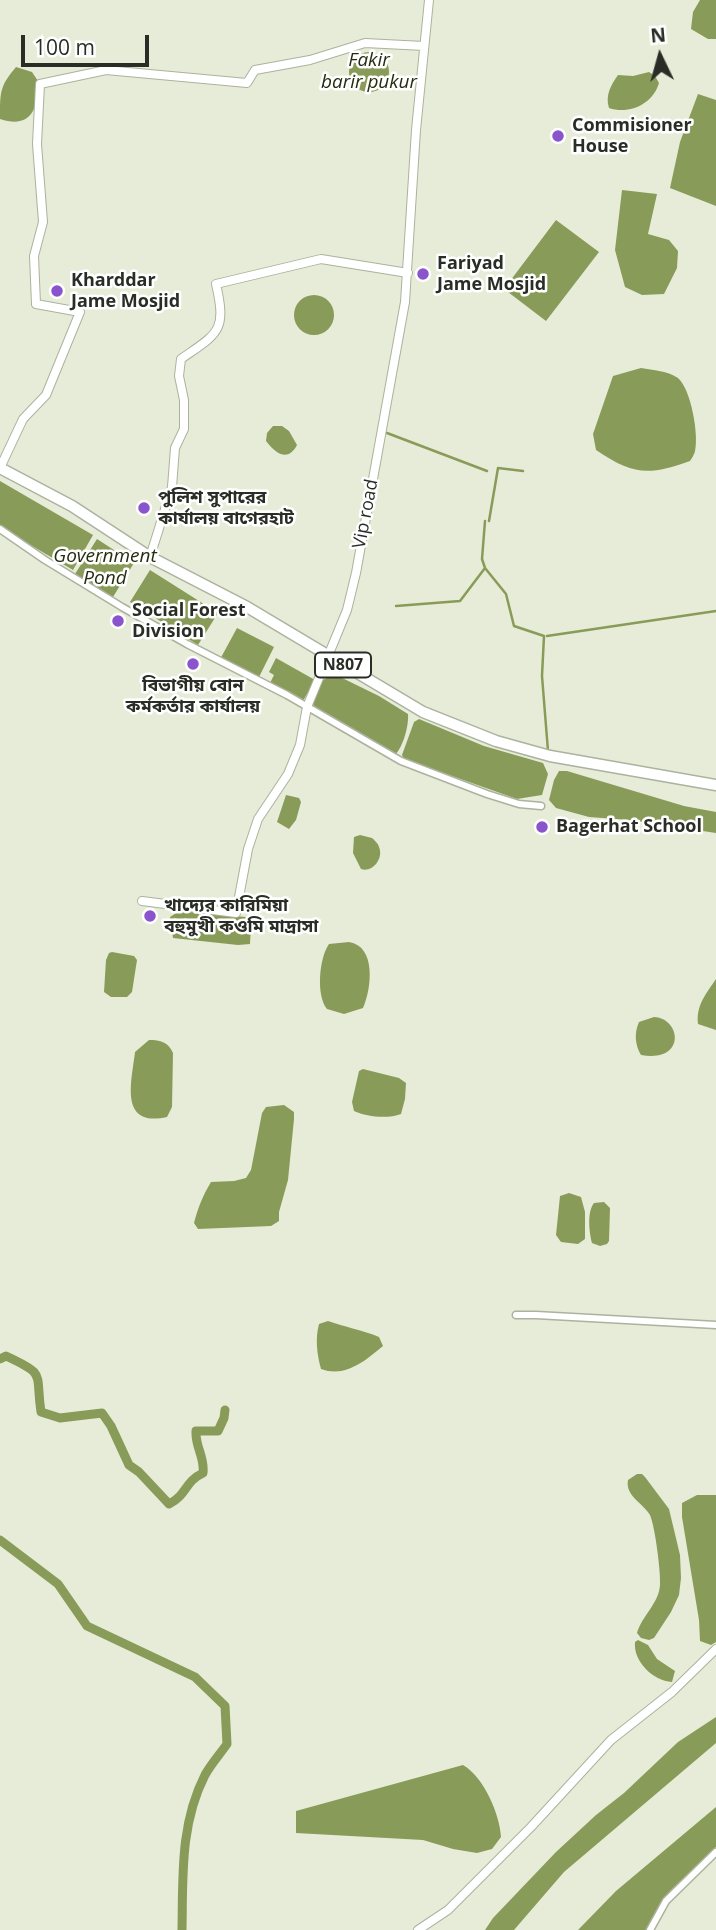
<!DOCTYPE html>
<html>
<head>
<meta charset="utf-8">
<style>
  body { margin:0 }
  #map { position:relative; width:716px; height:1930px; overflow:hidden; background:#e6ecd8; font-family:"Open Sans",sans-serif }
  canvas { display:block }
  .north { position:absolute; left:625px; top:21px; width:70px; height:70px; -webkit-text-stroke:5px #fff; paint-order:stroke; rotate:355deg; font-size:19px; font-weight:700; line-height:28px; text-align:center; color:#2a2d25 }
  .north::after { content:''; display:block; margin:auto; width:24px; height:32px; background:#2a2d25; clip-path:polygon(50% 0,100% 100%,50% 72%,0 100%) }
  .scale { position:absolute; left:21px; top:35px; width:128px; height:32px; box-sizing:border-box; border:4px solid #2a2d25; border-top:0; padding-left:9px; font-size:21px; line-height:24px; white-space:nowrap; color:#2a2d25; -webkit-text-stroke:5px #fff; paint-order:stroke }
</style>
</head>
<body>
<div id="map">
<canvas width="716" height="1930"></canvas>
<div class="north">N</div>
<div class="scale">100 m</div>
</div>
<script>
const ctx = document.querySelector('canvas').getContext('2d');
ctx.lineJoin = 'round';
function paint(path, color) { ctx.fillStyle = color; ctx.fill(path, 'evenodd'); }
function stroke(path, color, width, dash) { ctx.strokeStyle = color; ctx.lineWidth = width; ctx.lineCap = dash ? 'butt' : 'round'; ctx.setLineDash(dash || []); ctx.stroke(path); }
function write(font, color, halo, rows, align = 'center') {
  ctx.font = font + ' "Open Sans","Noto Sans Bengali",sans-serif'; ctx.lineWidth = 5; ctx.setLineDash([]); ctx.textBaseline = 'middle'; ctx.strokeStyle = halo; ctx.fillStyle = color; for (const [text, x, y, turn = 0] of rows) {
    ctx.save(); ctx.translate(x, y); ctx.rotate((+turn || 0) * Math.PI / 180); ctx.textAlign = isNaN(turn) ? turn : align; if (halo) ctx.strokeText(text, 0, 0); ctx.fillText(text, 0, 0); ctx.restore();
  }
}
paint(new Path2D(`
  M 700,0 L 716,0 L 716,39 L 708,39 L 691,29 L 693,12 Z
  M349 72a20 20 0 1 1 40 0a20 20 0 1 1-40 0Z
  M 16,67 L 32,72 L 40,84 C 37,109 31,129 0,119 C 0,91 0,86 16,67 Z
  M 649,72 L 655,76 L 659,83 C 653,104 629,115 609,108 C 605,95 611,85 618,75 L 633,76 Z
  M 698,94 L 716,100 L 716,206 L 670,188 L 680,142 Z
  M 622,190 L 657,194 L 648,234 L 669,240 L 678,251 L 677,268 L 664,294 L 642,295 L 625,287 L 615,250 Z
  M 556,220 L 599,252 L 546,321 L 504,289 Z
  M294 315a20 20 0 1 1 40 0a20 20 0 1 1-40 0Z
  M 641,368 C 653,370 668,371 678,378 C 691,389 699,435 695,451 C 695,453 691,460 690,461 C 648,476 633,475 596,450 L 593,434 L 613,376 Z
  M 273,426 L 282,426 L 289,431 L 297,445 C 288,462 276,454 266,441 L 267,433 Z
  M 0,481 L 93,535 L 73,570 L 0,527 Z
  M 97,539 L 134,563 L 113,597 L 75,574 Z
  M 150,570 L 218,613 L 198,645 L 130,602 Z
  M 237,628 L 274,647 L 256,683 L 218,663 Z
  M 276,658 L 315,680 L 303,701 L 270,683 L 274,675 L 269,672 Z
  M 334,674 L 379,696 L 408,714 C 409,726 403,747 395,755 L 314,710 L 313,703 L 323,680 Z
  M 419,719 L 484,746 L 543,763 L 548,774 L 542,795 L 517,799 L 404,759 L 402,755 L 414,722 Z
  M 559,771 L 567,771 L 684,806 L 716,812 L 716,833 L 630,820 L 589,817 L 556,808 L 549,800 L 554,780 Z
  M 286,795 L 299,798 L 301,802 L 296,820 L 289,829 L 277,822 Z
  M 360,835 L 372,838 C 375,841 378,843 379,847 C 384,859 372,873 361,869 L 353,853 L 354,837 Z
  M 179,911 L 246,917 L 251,924 L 250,944 L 238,945 L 173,938 L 170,917 Z
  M 349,942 C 376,946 372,988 363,1008 L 344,1014 L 327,1009 C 316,996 319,958 329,944 Z
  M 112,952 L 134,956 L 137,960 L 132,992 L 127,997 L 111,997 L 104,992 L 106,960 L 109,953 Z
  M 716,979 L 716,1030 L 698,1024 C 696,1005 706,994 716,979 Z
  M 654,1017 C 681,1018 687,1063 641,1055 C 635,1045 634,1033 639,1022 Z
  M 149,1040 C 161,1040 168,1042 173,1053 L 172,1107 L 167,1117 C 118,1128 132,1080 135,1052 Z
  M 363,1069 L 399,1078 L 406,1083 L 405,1099 L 401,1114 C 388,1119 367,1117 354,1111 L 352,1102 L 359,1071 Z
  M 284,1105 L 294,1112 L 294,1119 L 288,1180 L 279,1212 L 279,1221 L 271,1226 L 198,1229 L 194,1223 C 198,1208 203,1195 211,1182 L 234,1181 L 246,1178 L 251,1170 L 262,1113 L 266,1107 Z
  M 569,1193 L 581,1197 L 585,1212 L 585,1239 L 578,1244 L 561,1242 L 556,1235 L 560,1196 Z
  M 604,1202 L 610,1208 L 609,1241 L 607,1244 L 600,1246 L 592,1243 C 589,1231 587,1212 594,1203 Z
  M 328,1321 C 344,1327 363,1330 379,1337 L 383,1346 C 365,1361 345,1378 321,1369 C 317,1354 315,1339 319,1324 Z
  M 637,1474 L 642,1474 L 645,1477 L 669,1509 L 680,1555 L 681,1578 L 679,1595 L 671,1612 L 654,1638 L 649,1640 L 641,1638 L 637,1633 C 642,1616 659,1603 660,1585 C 661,1573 655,1526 650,1515 C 643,1503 625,1496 628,1480 Z
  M 697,1495 L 716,1495 L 716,1642 L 711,1645 L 700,1641 L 699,1620 L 682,1517 L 682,1503 Z
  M 638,1640 L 648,1645 L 657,1659 L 675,1671 L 672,1682 C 653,1681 633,1661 635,1642 Z
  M 716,1717 L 716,1743 L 564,1872 L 514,1930 L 485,1930 L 493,1918 L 556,1852 L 596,1815 L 624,1793 L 678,1742 Z
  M 463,1765 C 484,1777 500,1815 501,1837 L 492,1849 L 477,1853 L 453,1849 L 423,1840 L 296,1833 L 296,1811 Z
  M 716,1807 L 716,1847 L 670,1891 L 646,1930 L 578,1930 L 616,1891 Z`), '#899b58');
stroke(new Path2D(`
  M 387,433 L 487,471
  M 485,521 L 482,559 L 485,568
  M 489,521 L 498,468 L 523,471
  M 396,606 L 460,601 L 485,568 L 506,594 L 514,626 L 544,636 L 542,676 L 548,751
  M 547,636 L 716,611`), '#899b58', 2.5);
stroke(new Path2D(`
  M 0,1359 L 6,1356 C 47,1375 35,1372 41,1412 L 60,1418 L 102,1413 L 111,1426 L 129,1465 L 139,1472 L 169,1504 C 188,1494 184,1482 203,1473 C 205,1457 195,1447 196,1431 L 218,1431 L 224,1418 L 225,1410
  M 0,1540 L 58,1584 L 87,1626 L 195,1677 L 225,1706 L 227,1744 C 220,1754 211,1764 205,1775 C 180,1824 183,1876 182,1930`), '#899b58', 9);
const minor = new Path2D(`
  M 0,529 L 45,560 L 122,607 L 187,644 L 287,695 L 401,761 L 487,794 L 519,804 L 541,806
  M 516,1315 L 536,1315 L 716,1325
  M 650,1930 L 666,1901 L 716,1852`);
const tertiary = new Path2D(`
  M 0,468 L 23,419 L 46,395 L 80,312 L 36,304 L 34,256 L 43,222 L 37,144 L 40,84 L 106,70 L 247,83 L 255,70 L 310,60 L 365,43 L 424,46
  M 150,557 L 172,487 L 175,448 L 184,429 L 184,400 L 179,376 L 181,359 C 218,333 227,332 216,284 L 321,259 L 408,273
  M 142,901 L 236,913 L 248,849 L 258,819 L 288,774 L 300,745 L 307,707 L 347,610 L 356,573 L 405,302 L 416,130 L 429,0
  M 418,1930 L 448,1910 L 531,1827 L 611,1740 L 672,1692 L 716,1649`);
const trunk = new Path2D(`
  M 0,468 L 72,506 L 150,557 L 247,607 L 423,712 L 496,741 L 550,756 L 716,785`);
stroke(minor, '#abb29e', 9);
stroke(tertiary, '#abb29e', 10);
stroke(trunk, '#abb29e', 13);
stroke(minor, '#fff', 6);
stroke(tertiary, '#fff', 8);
stroke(trunk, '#fff', 10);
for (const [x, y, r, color] of [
  [558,136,7,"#8a54cc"],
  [423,274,7,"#8a54cc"],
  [57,291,7,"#8a54cc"],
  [144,508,7,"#8a54cc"],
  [118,621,7,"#8a54cc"],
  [193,664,7,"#8a54cc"],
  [542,827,7,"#8a54cc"],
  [150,916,7,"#8a54cc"]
]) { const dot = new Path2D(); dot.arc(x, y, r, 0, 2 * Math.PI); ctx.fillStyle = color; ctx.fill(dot); stroke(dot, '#fff', 2.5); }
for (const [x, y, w] of [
  [343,665,56]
]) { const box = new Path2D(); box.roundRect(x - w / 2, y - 12.5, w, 25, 5); ctx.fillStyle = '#fff'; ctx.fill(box); stroke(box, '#2a2d25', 2); }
write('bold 16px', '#2a2d25', null, [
  ["N807",343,665]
]);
write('bold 18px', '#2a2d25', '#fff', [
  ["Commisioner",572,126],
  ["House",572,147],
  ["Fariyad",437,264],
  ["Jame Mosjid",437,285],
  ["Kharddar",71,281],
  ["Jame Mosjid",71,302],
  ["পুলিশ সুপারের",158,498],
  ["কার্যালয় বাগেরহাট",158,519],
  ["Social Forest",132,611],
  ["Division",132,632],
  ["বিভাগীয় বোন",193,686,"center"],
  ["কর্মকর্তার কার্যালয়",193,707,"center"],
  ["Bagerhat School",556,827],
  ["খাদ্যের কারিমিয়া",164,906],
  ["বহুমুখী কওমি মাদ্রাসা",164,927]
], 'left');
write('18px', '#2a2d25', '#fff', [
  ["Vip road",366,514,-79]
]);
write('italic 19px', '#252d0f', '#fff', [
  ["Fakir",369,61],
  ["barir pukur",369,83],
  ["Government",105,557],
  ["Pond",105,579]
]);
</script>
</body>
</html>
